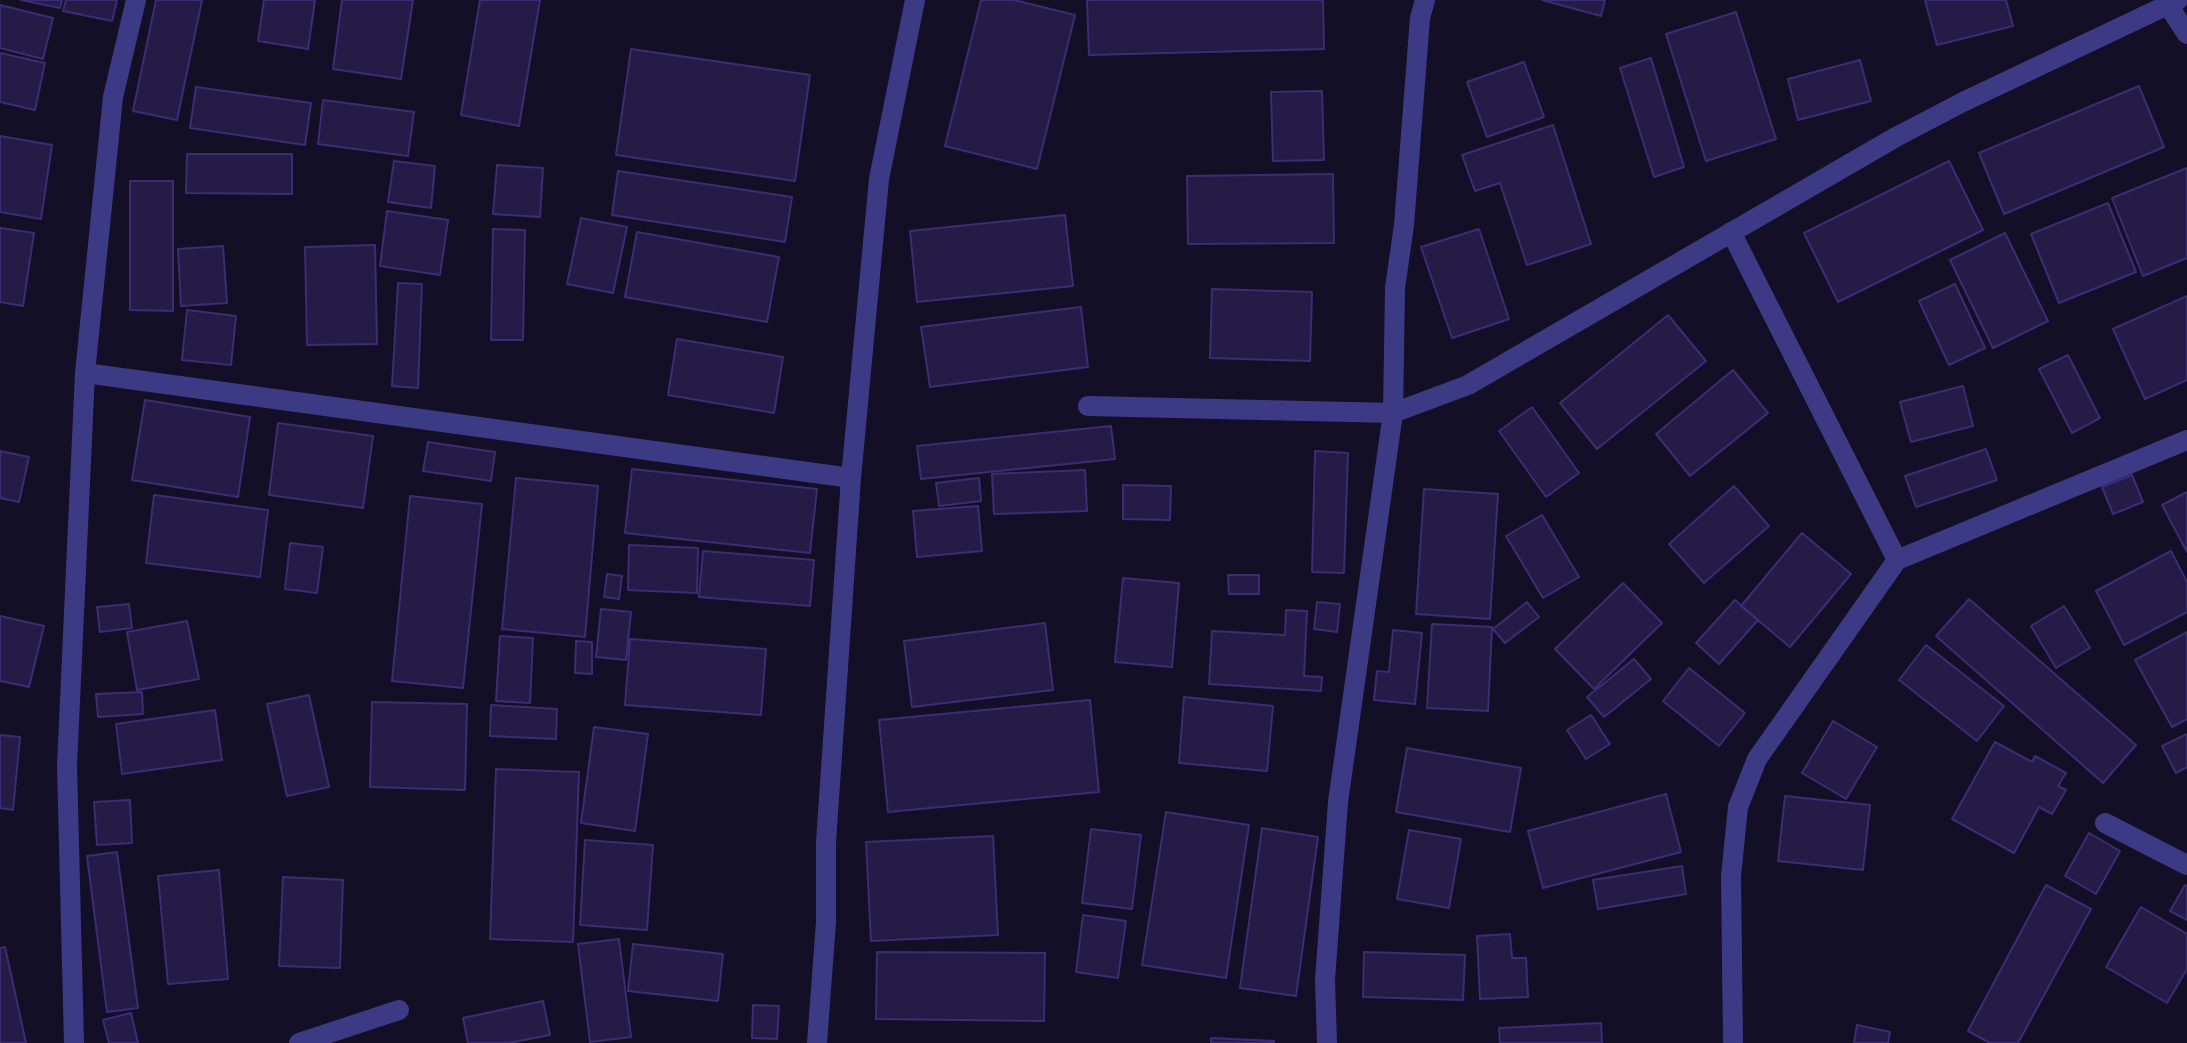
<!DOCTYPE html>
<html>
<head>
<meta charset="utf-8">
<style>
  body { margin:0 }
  canvas { display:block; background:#130f26 }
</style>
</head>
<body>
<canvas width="2187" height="1043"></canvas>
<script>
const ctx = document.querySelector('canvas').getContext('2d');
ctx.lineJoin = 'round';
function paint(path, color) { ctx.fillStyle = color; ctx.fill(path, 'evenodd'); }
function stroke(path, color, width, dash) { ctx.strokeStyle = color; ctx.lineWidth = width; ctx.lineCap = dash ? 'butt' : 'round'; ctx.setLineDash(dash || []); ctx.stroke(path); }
const building = new Path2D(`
  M 21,0 L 62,0 L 60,8 Z
  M 66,0 L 117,0 L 112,21 L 63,11 Z
  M 156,0 L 202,0 L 177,120 L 133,111 Z
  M 264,0 L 315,0 L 308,49 L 258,41 Z
  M 342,0 L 413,0 L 401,79 L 333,69 Z
  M 480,0 L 540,0 L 519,126 L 461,115 Z
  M 981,0 L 1014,0 L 1075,15 L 1037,169 L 945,146 Z
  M 1087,0 L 1323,0 L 1324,49 L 1089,55 Z
  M 1542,0 L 1605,0 L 1601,16 Z
  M 1925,0 L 2006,0 L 2013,26 L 1937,45 Z
  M 0,5 L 53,18 L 43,59 L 0,48 Z
  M 1736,12 L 1776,139 L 1706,161 L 1666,34 Z
  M 631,49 L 810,75 L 795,181 L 616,155 Z
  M 0,53 L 45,63 L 35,110 L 0,102 Z
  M 1651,58 L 1684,167 L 1654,177 L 1620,68 Z
  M 1860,60 L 1871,101 L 1798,120 L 1788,79 Z
  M 1524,62 L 1544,117 L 1487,137 L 1467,82 Z
  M 2139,86 L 2164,147 L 2004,214 L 1979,153 Z
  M 196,87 L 311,103 L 305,145 L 190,128 Z
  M 1322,91 L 1324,160 L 1273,161 L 1271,92 Z
  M 323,100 L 414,112 L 408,156 L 318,144 Z
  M 1553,125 L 1591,244 L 1527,265 L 1500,183 L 1475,191 L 1462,155 Z
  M 0,136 L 52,145 L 41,219 L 0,212 Z
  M 187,154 L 292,154 L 292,194 L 186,193 Z
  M 394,161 L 435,166 L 431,208 L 388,202 Z
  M 1949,161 L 1983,230 L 1838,302 L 1804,233 Z
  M 497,165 L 543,168 L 540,217 L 493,214 Z
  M 2187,168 L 2187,258 L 2143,276 L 2112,198 Z
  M 618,171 L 792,197 L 785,242 L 612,215 Z
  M 1333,174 L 1334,243 L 1188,244 L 1187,176 Z
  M 130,181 L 173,181 L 173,311 L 130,310 Z
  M 2108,203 L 2136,272 L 2059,303 L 2031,234 Z
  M 387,211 L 448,220 L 440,275 L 380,266 Z
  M 1065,215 L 1073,286 L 917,302 L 910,231 Z
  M 581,218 L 627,227 L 613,293 L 567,284 Z
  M 0,228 L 34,233 L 23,306 L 0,302 Z
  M 493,229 L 525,230 L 523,340 L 491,340 Z
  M 1479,229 L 1509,319 L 1452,338 L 1421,247 Z
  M 637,232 L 779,257 L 767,322 L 625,297 Z
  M 2005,233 L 2048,321 L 1993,348 L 1950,260 Z
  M 375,245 L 377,344 L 307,345 L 305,247 Z
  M 223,246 L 227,303 L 181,306 L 178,249 Z
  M 398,283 L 422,284 L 418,388 L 392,386 Z
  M 1955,284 L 1985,348 L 1949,365 L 1919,301 Z
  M 1212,289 L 1312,292 L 1310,361 L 1210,358 Z
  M 2187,296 L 2187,380 L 2145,399 L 2113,329 Z
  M 1081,307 L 1088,367 L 930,387 L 921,327 Z
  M 187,310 L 236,316 L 231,365 L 182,360 Z
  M 1668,315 L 1706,361 L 1597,449 L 1560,403 Z
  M 677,339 L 783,357 L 774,413 L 668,395 Z
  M 2068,355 L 2100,418 L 2072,433 L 2039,369 Z
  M 1733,370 L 1768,413 L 1690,476 L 1656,434 Z
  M 1963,386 L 1973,426 L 1911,442 L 1900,402 Z
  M 145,400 L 250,417 L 238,497 L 132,480 Z
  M 1532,407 L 1579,473 L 1546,497 L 1499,431 Z
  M 278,423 L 373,436 L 363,508 L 269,495 Z
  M 1111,426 L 1115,459 L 921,479 L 917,446 Z
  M 428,442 L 495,452 L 491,481 L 423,471 Z
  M 1986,449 L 1997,480 L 1916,507 L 1905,476 Z
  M 0,451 L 29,457 L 19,502 L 0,498 Z
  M 1315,451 L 1348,453 L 1344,573 L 1312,572 Z
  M 632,469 L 817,489 L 810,553 L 625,533 Z
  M 1085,470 L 1087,511 L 994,514 L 992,474 Z
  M 2132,475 L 2143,502 L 2113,514 L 2102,487 Z
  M 516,478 L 598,486 L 585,637 L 502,629 Z
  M 979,478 L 981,501 L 939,506 L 936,483 Z
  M 1123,485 L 1171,486 L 1170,520 L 1123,519 Z
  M 1734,486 L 1769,526 L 1704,583 L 1669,544 Z
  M 1424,489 L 1498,494 L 1490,619 L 1416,614 Z
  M 2187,492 L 2187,552 L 2162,505 Z
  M 154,495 L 268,510 L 260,577 L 146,563 Z
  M 410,496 L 482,504 L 463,688 L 392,681 Z
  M 978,506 L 982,551 L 917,557 L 913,511 Z
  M 1542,515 L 1579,577 L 1543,598 L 1506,536 Z
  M 1802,533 L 1851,574 L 1790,647 L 1741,606 Z
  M 290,543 L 323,547 L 317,593 L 285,589 Z
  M 629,545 L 698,548 L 697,593 L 628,590 Z
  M 703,551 L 814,560 L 810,606 L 699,597 Z
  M 2171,551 L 2187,582 L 2187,612 L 2124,645 L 2096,591 Z
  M 607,574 L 622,576 L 619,599 L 604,597 Z
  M 1228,575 L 1259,575 L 1259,594 L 1229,594 Z
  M 1123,578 L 1179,583 L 1172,667 L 1115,662 Z
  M 1623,583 L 1662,623 L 1594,689 L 1555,649 Z
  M 1969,599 L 2136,745 L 2103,783 L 1936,636 Z
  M 1735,600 L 1758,620 L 1719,664 L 1696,643 Z
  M 1317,602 L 1340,604 L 1337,632 L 1314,629 Z
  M 1527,602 L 1539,617 L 1505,643 L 1493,629 Z
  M 129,604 L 132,628 L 100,632 L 97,607 Z
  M 2064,606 L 2090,648 L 2056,668 L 2031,626 Z
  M 601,609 L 631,612 L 626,660 L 596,657 Z
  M 1286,610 L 1307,611 L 1304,676 L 1322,677 L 1321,691 L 1209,684 L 1212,631 L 1285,635 Z
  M 0,616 L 44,626 L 29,687 L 0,681 Z
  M 187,621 L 199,679 L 137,690 L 127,632 Z
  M 1045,623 L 1053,690 L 912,707 L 904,641 Z
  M 1432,624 L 1492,627 L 1488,711 L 1427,708 Z
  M 1393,630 L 1422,633 L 1415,704 L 1374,700 L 1377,671 L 1389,672 Z
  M 2187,632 L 2187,719 L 2172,727 L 2135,660 Z
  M 500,636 L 533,638 L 530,703 L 496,701 Z
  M 630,639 L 766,649 L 761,715 L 625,705 Z
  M 576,641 L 592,642 L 592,674 L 575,673 Z
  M 1926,645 L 2004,706 L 1977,741 L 1899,680 Z
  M 1634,659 L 1651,679 L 1604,717 L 1587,697 Z
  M 1689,668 L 1745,713 L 1719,746 L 1663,701 Z
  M 142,692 L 143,714 L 98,717 L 96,694 Z
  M 309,695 L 329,787 L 287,796 L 267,704 Z
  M 1184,697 L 1273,706 L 1267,771 L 1179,763 Z
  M 1090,700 L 1099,792 L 888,812 L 879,720 Z
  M 372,702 L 467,704 L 465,790 L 370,787 Z
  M 491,705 L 557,709 L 556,739 L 490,736 Z
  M 215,710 L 222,760 L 122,774 L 116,724 Z
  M 1591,715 L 1610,744 L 1586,759 L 1567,730 Z
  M 1833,721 L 1877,747 L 1846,799 L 1802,773 Z
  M 594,727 L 648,734 L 635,831 L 581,823 Z
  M 2187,734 L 2187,767 L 2176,773 L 2162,746 Z
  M 0,735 L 20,737 L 13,810 L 0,808 Z
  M 1995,742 L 2032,762 L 2035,756 L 2066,773 L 2058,786 L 2066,790 L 2052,814 L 2039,807 L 2014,853 L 1952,819 Z
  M 1407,748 L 1521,768 L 1510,832 L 1396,812 Z
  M 496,769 L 579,772 L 573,942 L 490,939 Z
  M 1666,794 L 1681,852 L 1543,888 L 1528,831 Z
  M 1785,796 L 1870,805 L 1863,870 L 1778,861 Z
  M 130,800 L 132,843 L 97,845 L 94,802 Z
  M 1166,812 L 1249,825 L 1226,978 L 1142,965 Z
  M 1262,828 L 1318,837 L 1296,996 L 1240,988 Z
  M 1091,829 L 1141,835 L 1132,909 L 1082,903 Z
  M 1409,830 L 1461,839 L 1449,908 L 1397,899 Z
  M 2089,833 L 2120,851 L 2096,894 L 2065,876 Z
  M 993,836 L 998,935 L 871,941 L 866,842 Z
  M 585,840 L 653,845 L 647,930 L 580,925 Z
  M 117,852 L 138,1008 L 107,1012 L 87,856 Z
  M 1682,866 L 1686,894 L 1598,909 L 1593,880 Z
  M 219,870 L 228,979 L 168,984 L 158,876 Z
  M 283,877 L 343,880 L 340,968 L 279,966 Z
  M 2046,885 L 2091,909 L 2018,1043 L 1990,1043 L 1968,1031 Z
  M 2185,885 L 2187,886 L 2187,920 L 2170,911 Z
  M 2141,907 L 2187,934 L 2187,969 L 2167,1003 L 2106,967 Z
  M 1083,915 L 1126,921 L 1118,978 L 1076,972 Z
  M 1510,934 L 1512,958 L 1526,958 L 1528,997 L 1480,999 L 1477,936 Z
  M 619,939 L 631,1037 L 590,1042 L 578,944 Z
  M 633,944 L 723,954 L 718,1001 L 628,991 Z
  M 5,947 L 26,1043 L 0,1043 L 0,948 Z
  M 877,952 L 1045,953 L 1044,1021 L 876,1019 Z
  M 1364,952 L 1465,955 L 1463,1000 L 1363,997 Z
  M 543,1001 L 550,1035 L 508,1043 L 468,1043 L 463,1018 Z
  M 753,1005 L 779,1006 L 777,1039 L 752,1038 Z
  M 131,1013 L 138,1043 L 109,1043 L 103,1020 Z
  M 1601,1023 L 1602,1043 L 1500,1043 L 1499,1028 Z
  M 1857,1025 L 1890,1032 L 1888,1043 L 1854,1043 Z
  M 1211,1038 L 1274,1041 L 1274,1043 L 1211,1043 Z`);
paint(building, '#241b47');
stroke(building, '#3b2d73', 2);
stroke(new Path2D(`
  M 2168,5 L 2187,34
  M 1731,232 L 1897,560
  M 85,373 L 851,478
  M 1088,406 L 1393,413 L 1468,385 L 1896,137 L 1963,102 L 2178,0
  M 2105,823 L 2187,865
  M 74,1043 L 67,766 L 85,373 L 113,97 L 136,0
  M 299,1043 L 399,1010
  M 817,1043 L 826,922 L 826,842 L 851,478 L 879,179 L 915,0
  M 1327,1043 L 1325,980 L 1338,802 L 1393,413 L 1395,288 L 1404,225 L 1420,18 L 1425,0
  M 1733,1043 L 1731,876 L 1738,807 L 1757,759 L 1897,560 L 2187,440`), '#3d3a85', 20);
</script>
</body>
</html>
